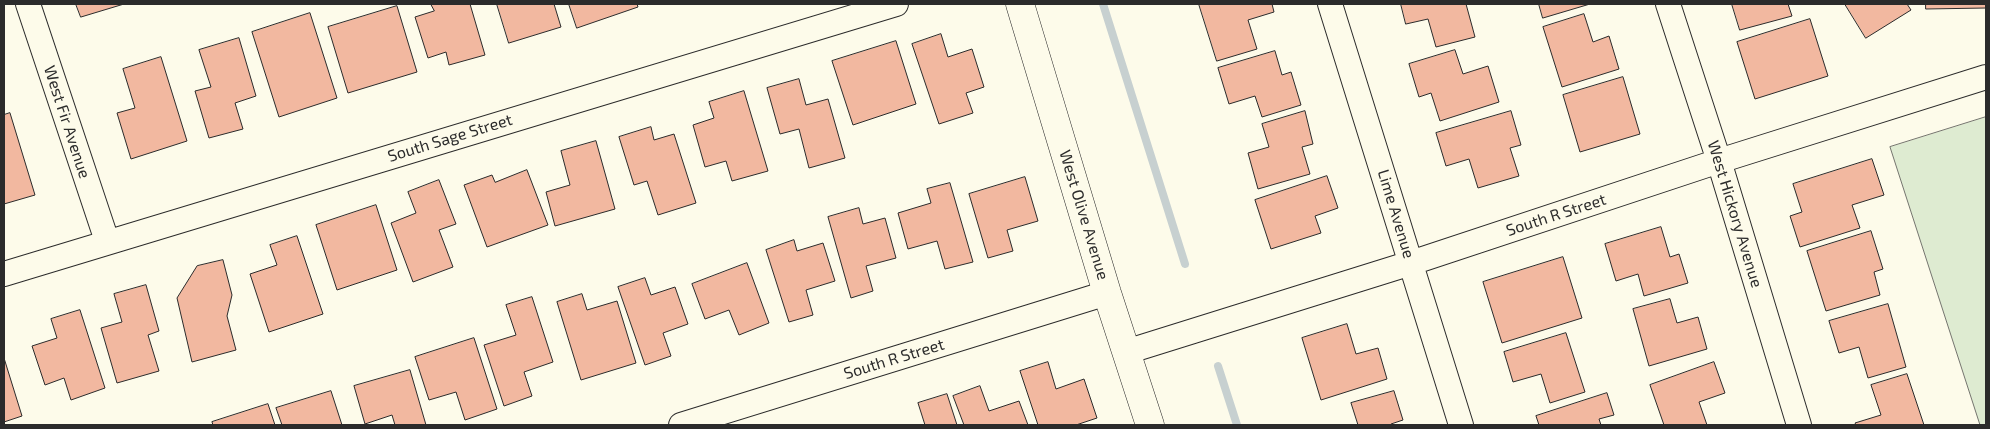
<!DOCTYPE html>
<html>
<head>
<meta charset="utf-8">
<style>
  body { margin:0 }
  #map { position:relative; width:1990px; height:429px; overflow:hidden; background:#fdfbea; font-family:"Exo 2",sans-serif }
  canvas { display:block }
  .frame { position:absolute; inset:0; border:5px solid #2b2b2b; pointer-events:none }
</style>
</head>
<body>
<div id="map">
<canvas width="1990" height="429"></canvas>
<div class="frame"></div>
</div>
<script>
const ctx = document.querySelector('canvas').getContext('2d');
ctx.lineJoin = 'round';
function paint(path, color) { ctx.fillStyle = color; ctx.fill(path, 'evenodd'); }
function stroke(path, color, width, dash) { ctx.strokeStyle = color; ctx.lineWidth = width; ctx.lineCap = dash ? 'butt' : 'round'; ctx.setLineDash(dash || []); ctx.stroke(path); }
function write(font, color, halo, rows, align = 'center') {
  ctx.font = font + ' "Exo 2",sans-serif'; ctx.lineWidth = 4; ctx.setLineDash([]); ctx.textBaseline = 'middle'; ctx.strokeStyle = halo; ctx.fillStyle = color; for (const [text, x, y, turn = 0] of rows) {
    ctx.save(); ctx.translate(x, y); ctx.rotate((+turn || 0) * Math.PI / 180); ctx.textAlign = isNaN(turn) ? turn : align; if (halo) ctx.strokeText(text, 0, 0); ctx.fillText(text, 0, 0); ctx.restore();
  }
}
const green = new Path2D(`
  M 1986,117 L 1986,425 L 1980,425 L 1890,147 Z`);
paint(green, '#deebd1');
stroke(green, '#74746e', 1);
stroke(new Path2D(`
  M 1103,4 L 1185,264
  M 1218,366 L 1237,425`), '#c7d0d0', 8);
const building = new Path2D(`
  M 76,4 L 124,4 L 81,17 Z
  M 431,4 L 470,4 L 485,55 L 449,65 L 446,52 L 428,58 L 415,17 L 434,11 Z
  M 497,4 L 554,4 L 561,27 L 509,43 Z
  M 569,4 L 637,4 L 638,7 L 577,28 Z
  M 1199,4 L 1272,4 L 1274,12 L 1248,20 L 1257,49 L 1217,61 Z
  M 1401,4 L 1466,4 L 1475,37 L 1436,47 L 1428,19 L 1406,24 Z
  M 1539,4 L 1590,4 L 1543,18 Z
  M 1732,4 L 1788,4 L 1792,16 L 1740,30 Z
  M 1845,4 L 1907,4 L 1911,10 L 1866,38 Z
  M 1926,4 L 1986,4 L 1986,8 L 1926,9 Z
  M 397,6 L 417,72 L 348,93 L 328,27 Z
  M 310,13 L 337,98 L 279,117 L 252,32 Z
  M 1584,14 L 1593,42 L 1609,36 L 1619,69 L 1562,87 L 1543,27 Z
  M 1810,19 L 1828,76 L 1755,99 L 1737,42 Z
  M 941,34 L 948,57 L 972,49 L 984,87 L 966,93 L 973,113 L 939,124 L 912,44 Z
  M 239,38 L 256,96 L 235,103 L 243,129 L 209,138 L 195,91 L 211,87 L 199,50 Z
  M 896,41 L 916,104 L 853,125 L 832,61 Z
  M 1455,50 L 1463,74 L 1488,66 L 1499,102 L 1440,121 L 1431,93 L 1419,97 L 1409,64 Z
  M 1275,51 L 1282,75 L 1291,72 L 1301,105 L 1262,117 L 1255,96 L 1229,104 L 1218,68 Z
  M 161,57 L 187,141 L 131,159 L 117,113 L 135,108 L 123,69 Z
  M 1623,77 L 1640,134 L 1580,152 L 1563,95 Z
  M 799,79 L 806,105 L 828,99 L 845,158 L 809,168 L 799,129 L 780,134 L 767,88 Z
  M 744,91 L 768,171 L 732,181 L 726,161 L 705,167 L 693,125 L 714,118 L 709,102 Z
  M 1305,111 L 1313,144 L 1302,147 L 1310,174 L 1258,189 L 1248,153 L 1269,147 L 1262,124 Z
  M 1511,111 L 1521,145 L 1510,148 L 1519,176 L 1478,188 L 1469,159 L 1446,166 L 1436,133 Z
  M 10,113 L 35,195 L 4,204 L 4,115 Z
  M 651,127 L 654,140 L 674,134 L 696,203 L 658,215 L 647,181 L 634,185 L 619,137 Z
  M 596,141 L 615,209 L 555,226 L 546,192 L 570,185 L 561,151 Z
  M 1872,159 L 1884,195 L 1852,205 L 1860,228 L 1800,247 L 1790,216 L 1802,212 L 1793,184 Z
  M 527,170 L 548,225 L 487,247 L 464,185 L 492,175 L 495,182 Z
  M 1327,176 L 1338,208 L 1315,216 L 1321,233 L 1271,249 L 1255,200 Z
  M 1025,177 L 1038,221 L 1007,230 L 1013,251 L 988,258 L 969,194 Z
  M 439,180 L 456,224 L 439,230 L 453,267 L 413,282 L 391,223 L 416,213 L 408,192 Z
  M 950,183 L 973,262 L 945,269 L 937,241 L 908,249 L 898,213 L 931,203 L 927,189 Z
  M 376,205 L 397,270 L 337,290 L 316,225 Z
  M 859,208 L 863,224 L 885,218 L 896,258 L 866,266 L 873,291 L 851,298 L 828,217 Z
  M 1661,227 L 1670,257 L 1679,254 L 1688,283 L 1644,296 L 1638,274 L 1616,281 L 1605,244 Z
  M 1871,231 L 1883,269 L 1874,272 L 1880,295 L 1826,311 L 1807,251 Z
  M 297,236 L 323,314 L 269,332 L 250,274 L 277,265 L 270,245 Z
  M 794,240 L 797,251 L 823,243 L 835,281 L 806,290 L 813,315 L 789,322 L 766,250 Z
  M 1563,257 L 1582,318 L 1502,343 L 1483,282 Z
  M 223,260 L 232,295 L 227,316 L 236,350 L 192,362 L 177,298 L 197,266 Z
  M 747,263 L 769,323 L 739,335 L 729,310 L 705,319 L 692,284 Z
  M 645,278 L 651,295 L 675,287 L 688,324 L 663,333 L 671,356 L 645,365 L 618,287 Z
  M 146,285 L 159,331 L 148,335 L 159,371 L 117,383 L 101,328 L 122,322 L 114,294 Z
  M 582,294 L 587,310 L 617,301 L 636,363 L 581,380 L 557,302 Z
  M 532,297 L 553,362 L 524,372 L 532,396 L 504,406 L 484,345 L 516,335 L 506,305 Z
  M 1670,299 L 1677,323 L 1698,317 L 1707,349 L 1649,366 L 1633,309 Z
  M 1888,304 L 1906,367 L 1868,378 L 1859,347 L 1839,353 L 1829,321 Z
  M 80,310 L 105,388 L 71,400 L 64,378 L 45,385 L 32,346 L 57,338 L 51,319 Z
  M 1347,324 L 1356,354 L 1378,348 L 1387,379 L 1321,400 L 1302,338 Z
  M 1566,333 L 1585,392 L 1550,403 L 1541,374 L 1513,382 L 1504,352 Z
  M 474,338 L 497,409 L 465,420 L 456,392 L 429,400 L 415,357 Z
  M 4,358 L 22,416 L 4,422 Z
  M 1048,362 L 1056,389 L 1084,379 L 1097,418 L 1076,425 L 1038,425 L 1020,371 Z
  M 1714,362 L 1725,393 L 1699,402 L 1707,425 L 1664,425 L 1650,385 Z
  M 410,370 L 426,425 L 395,425 L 392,415 L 365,424 L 354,386 Z
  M 1907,374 L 1924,425 L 1856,425 L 1855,423 L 1881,415 L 1871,385 Z
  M 980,386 L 989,411 L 1019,401 L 1028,425 L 964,425 L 953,396 Z
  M 331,391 L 342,425 L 282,425 L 276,408 Z
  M 1394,391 L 1403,420 L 1391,424 L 1392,425 L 1358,425 L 1351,403 Z
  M 1607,393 L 1614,415 L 1599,419 L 1601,425 L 1539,425 L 1536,416 Z
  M 947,394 L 957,425 L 925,425 L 918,403 Z
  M 268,404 L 275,425 L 213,425 L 212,422 Z`);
paint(building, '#f2b8a0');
stroke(building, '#2b2b2b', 1);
const minor = new Path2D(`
  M 28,4 L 107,241
  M 1330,4 L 1461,425
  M 1668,4 L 1719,161 L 1799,425
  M 4,274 L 896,4
  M 1126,352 L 1411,263 L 1719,161 L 1986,77
  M 681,425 L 1107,293`);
const tertiary = new Path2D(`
  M 1020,4 L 1107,293 L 1150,425`);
stroke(minor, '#2b2b2b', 26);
stroke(tertiary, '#2b2b2b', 29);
stroke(minor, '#fdfbea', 24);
stroke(tertiary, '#fdfbea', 28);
write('16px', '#2b2b2b', '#fdfbea', [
  ["West Fir Avenue",67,122,72],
  ["South Sage Street",450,138,-17],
  ["Lime Avenue",1396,214,73],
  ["West Hickory Avenue",1735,214,73],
  ["West Olive Avenue",1084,215,73],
  ["South R Street",1556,215,-18],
  ["South R Street",894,359,-17]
]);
</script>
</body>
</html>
